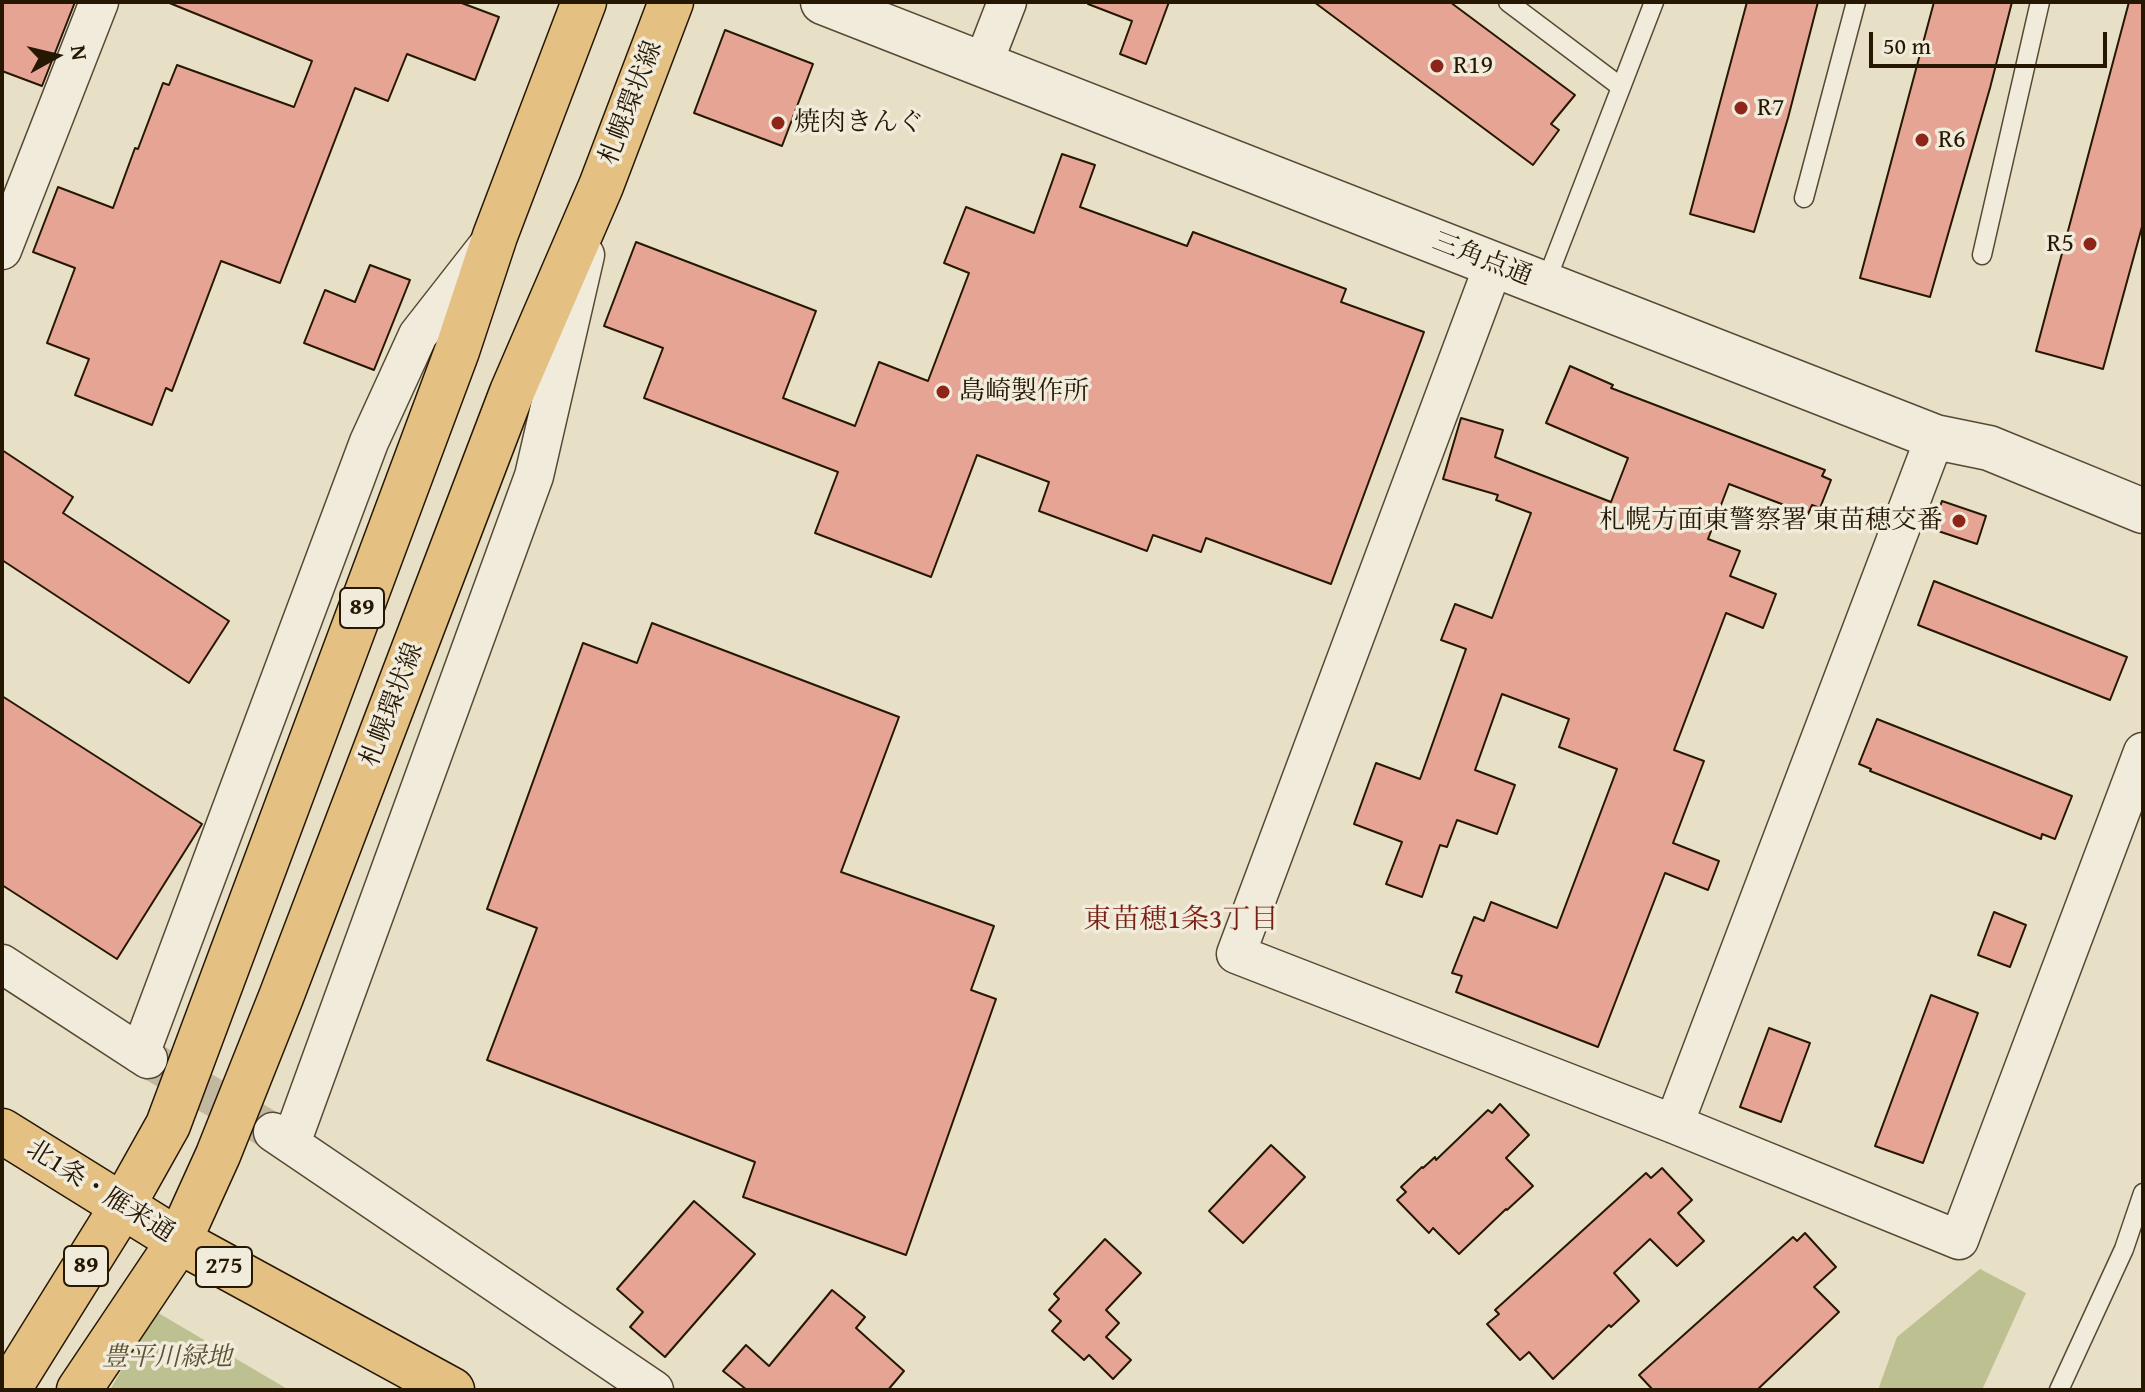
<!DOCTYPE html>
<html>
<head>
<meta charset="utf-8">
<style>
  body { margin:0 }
  #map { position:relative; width:2145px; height:1392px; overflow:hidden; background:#e8e0c6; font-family:"Gentium Book Plus",serif }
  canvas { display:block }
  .frame { position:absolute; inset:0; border:4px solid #261703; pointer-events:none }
  .north { position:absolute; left:16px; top:16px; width:80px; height:80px; -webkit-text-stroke:6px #f0ebda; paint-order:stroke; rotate:82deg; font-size:22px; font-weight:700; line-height:32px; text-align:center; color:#261703 }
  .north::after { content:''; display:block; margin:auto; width:28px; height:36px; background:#261703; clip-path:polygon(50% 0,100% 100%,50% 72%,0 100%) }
  .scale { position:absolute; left:1869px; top:32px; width:238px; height:36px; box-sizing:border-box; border:4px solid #261703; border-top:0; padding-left:10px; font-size:24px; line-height:28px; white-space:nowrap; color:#261703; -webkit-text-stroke:6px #f0ebda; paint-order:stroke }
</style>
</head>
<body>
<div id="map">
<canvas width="2145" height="1392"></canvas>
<div class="frame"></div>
<div class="north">N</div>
<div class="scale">50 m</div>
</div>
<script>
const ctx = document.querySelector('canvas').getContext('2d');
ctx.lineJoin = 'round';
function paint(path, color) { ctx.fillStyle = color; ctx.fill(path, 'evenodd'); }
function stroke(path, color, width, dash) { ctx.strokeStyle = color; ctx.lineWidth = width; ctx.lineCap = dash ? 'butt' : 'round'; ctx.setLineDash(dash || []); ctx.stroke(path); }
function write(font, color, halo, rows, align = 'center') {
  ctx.font = font + ' "Gentium Book Plus","Noto Serif JP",serif'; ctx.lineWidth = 7; ctx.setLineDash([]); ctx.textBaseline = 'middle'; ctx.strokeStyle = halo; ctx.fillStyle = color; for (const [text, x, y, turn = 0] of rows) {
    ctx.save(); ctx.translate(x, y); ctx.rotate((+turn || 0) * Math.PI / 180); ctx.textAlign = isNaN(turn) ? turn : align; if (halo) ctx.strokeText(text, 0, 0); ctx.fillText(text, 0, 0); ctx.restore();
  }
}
paint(new Path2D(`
  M 1980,1269 L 2026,1293 L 1982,1390 L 1878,1390 L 1897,1337 Z
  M 155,1311 L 289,1390 L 110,1390 Z`), '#bdc090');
const building = new Path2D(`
  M 2,2 L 75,2 L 42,86 L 2,71 Z
  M 167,2 L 459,2 L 499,17 L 475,80 L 407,54 L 388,101 L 355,88 L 280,283 L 221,261 L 172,391 L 166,388 L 152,425 L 75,395 L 89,359 L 47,343 L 75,268 L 33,252 L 58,187 L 113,208 L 135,148 L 138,149 L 163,83 L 169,85 L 177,65 L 294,107 L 312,61 Z
  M 1088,2 L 1169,2 L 1146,64 L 1120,54 L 1132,21 L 1088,4 Z
  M 1314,2 L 1450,2 L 1575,95 L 1551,124 L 1559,130 L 1533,165 Z
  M 1747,2 L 1818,2 L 1788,118 L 1754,232 L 1690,214 Z
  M 1934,2 L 2012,2 L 1990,88 L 1930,297 L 1860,278 Z
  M 2129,2 L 2143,2 L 2143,223 L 2103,369 L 2036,351 Z
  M 725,30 L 813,64 L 782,146 L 694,113 Z
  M 1062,154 L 1095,165 L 1080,207 L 1187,246 L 1193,232 L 1346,289 L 1341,302 L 1424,332 L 1331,584 L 1206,538 L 1201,552 L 1153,535 L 1147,551 L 1039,511 L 1049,482 L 977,455 L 931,577 L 815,533 L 838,472 L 644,398 L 663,348 L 604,326 L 636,242 L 816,311 L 783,398 L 855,426 L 879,362 L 928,381 L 969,273 L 944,263 L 966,207 L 1034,233 Z
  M 370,265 L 410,280 L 374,370 L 304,343 L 325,290 L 355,302 Z
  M 1570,366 L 1613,385 L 1611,388 L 1825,470 L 1822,476 L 1831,480 L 1820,508 L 1812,505 L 1808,514 L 1729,484 L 1708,539 L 1740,551 L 1730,576 L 1776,594 L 1763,628 L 1726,613 L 1674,750 L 1704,761 L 1673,843 L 1719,861 L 1708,890 L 1665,873 L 1598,1047 L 1456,992 L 1462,976 L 1452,973 L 1474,917 L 1484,921 L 1491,902 L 1557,928 L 1617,769 L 1559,747 L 1569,719 L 1502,694 L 1475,770 L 1515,785 L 1497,834 L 1457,820 L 1447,847 L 1440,845 L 1422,897 L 1386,884 L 1402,842 L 1354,824 L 1376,763 L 1420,779 L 1466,649 L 1441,640 L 1455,604 L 1492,618 L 1531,513 L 1496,500 L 1498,495 L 1443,479 L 1461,418 L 1503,430 L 1495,457 L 1611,502 L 1628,458 L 1546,423 Z
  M 2,450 L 73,497 L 63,513 L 229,621 L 189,683 L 2,560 Z
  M 1942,501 L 1986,516 L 1977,544 L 1932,529 Z
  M 1934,581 L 2127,657 L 2110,700 L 1918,625 Z
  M 652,623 L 899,717 L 841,872 L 994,926 L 971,990 L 996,999 L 906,1255 L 743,1197 L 755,1162 L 487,1060 L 537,928 L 487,909 L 583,643 L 637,663 Z
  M 2,696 L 202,824 L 117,959 L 2,885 Z
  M 1877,719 L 2072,796 L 2055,839 L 2042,834 L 2041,839 L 1870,771 L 1871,769 L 1859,764 Z
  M 1994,912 L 2026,925 L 2010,967 L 1978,955 Z
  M 1931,995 L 1978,1013 L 1923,1163 L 1875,1146 Z
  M 1769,1028 L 1810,1043 L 1781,1122 L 1740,1107 Z
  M 1500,1104 L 1529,1135 L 1506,1158 L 1533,1186 L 1507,1210 L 1506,1209 L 1459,1254 L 1433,1228 L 1429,1233 L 1397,1200 L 1406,1192 L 1401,1187 L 1422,1167 L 1423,1168 L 1435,1157 L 1436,1160 L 1488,1110 L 1492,1113 Z
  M 1271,1145 L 1305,1177 L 1243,1243 L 1209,1211 Z
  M 1662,1168 L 1692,1200 L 1678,1213 L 1704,1241 L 1677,1266 L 1650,1239 L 1614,1273 L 1639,1301 L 1611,1327 L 1609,1325 L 1553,1379 L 1529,1352 L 1520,1360 L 1487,1324 L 1499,1314 L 1495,1310 L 1646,1173 L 1651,1178 Z
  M 694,1201 L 755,1254 L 665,1357 L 630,1327 L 643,1312 L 617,1289 Z
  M 1805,1233 L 1836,1267 L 1814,1287 L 1839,1312 L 1757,1390 L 1653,1390 L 1639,1375 L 1793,1237 L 1797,1241 Z
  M 1105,1239 L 1141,1273 L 1106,1310 L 1119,1323 L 1106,1337 L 1131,1360 L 1113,1379 L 1089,1355 L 1084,1360 L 1052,1331 L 1061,1321 L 1049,1310 L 1059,1299 L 1054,1294 Z
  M 832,1290 L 865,1317 L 856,1328 L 904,1371 L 888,1390 L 747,1390 L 723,1371 L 746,1345 L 769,1366 Z`);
paint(building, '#e5a494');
stroke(building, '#261703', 2);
stroke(new Path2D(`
  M 148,1059 L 273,1132`), '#c1b89f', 38, [38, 19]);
const service = new Path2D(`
  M 1508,2 L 1621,87
  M 1804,198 L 1856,2
  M 1982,255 L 2040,2
  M 1545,284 L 1654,2
  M 2059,1390 L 2124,1249 L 2143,1193`);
const minor = new Path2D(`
  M 983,64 L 1007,2
  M 2,250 L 99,2
  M 1494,264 L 1236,954 L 1674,1124 L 1959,1240 L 2143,752
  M 2,964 L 148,1059
  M 140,1054 L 369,442 L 418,335 L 486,248
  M 1674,1124 L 1935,437
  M 273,1132 L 654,1390
  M 291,1143 L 534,476 L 585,255`);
const tertiary = new Path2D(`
  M 823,2 L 1935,437 L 1989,448 L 2143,511`);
const primary = new Path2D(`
  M 8,1390 L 122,1207 L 168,1125 L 457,351 L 495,236 L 584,2
  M 79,1390 L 179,1241 L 218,1155 L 281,997 L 512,392 L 601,186 L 671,2`);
const trunk = new Path2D(`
  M 2,1131 L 179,1241 L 452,1390`);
stroke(service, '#564934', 21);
stroke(minor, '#564934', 41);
stroke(tertiary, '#564934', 47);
stroke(primary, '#261703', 47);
stroke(trunk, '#261703', 47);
stroke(service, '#f0ebda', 18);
stroke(minor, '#f0ebda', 38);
stroke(tertiary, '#f0ebda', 44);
stroke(primary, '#e4c083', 44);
stroke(trunk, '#e4c083', 44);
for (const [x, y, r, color] of [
  [1437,66,8,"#8f2418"],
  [1741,108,8,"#8f2418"],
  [778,123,8,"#8f2418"],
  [1922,140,8,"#8f2418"],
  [2090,244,8,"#8f2418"],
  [943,392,8,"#8f2418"],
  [1959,521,8,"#8f2418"]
]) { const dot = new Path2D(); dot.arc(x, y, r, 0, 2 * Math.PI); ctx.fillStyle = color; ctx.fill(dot); stroke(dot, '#f0ebda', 3); }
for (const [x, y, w] of [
  [362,608,44],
  [86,1266,44],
  [224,1267,56]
]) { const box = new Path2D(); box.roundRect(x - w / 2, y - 20, w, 40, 6); ctx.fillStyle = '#f0ebda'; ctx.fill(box); stroke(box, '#261703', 2); }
write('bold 24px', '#261703', null, [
  ["89",362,608],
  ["89",86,1266],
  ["275",224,1267]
]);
write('26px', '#261703', '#f0ebda', [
  ["R19",1453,66],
  ["R7",1757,108],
  ["焼肉きんぐ",794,123],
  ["R6",1938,140],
  ["R5",2074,244,"right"],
  ["島崎製作所",959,392],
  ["札幌方面東警察署 東苗穂交番",1943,521,"right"]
], 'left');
write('26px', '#261703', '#f0ebda', [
  ["札幌環状線",632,103,-69],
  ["三角点通",1482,260,21],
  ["札幌環状線",393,705,-69],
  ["北1条・雁来通",100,1192,32]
]);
write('italic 26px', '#5b5234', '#f0ebda', [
  ["豊平川緑地",167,1358]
]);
write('28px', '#7a1f14', '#f0ebda', [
  ["東苗穂1条3丁目",1181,921]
]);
</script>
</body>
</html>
